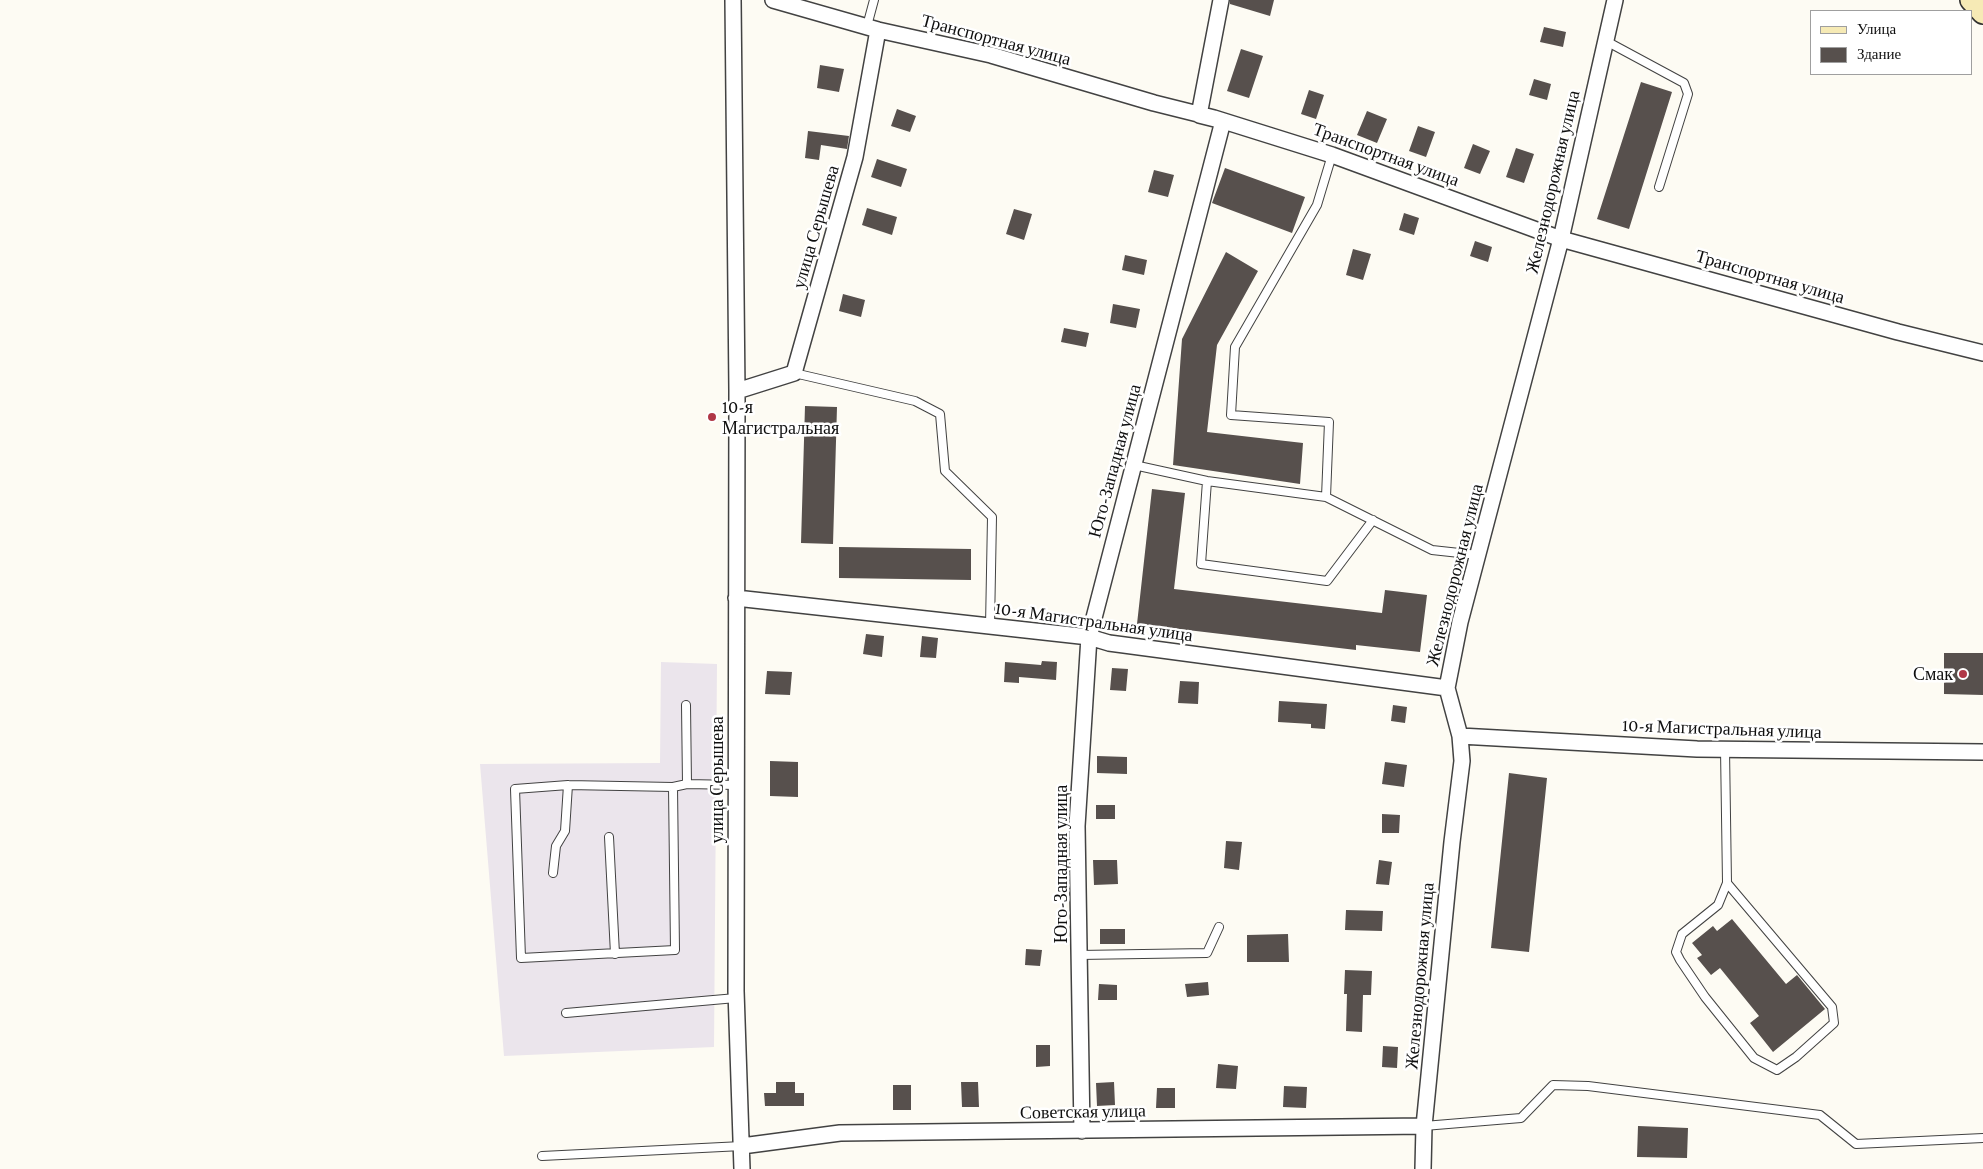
<!DOCTYPE html>
<html>
<head>
<meta charset="utf-8">
<style>
  body { margin:0 }
  #map { position:relative; width:1983px; height:1169px; overflow:hidden; background:#fdfbf3; font-family:"Crimson Pro",serif }
  canvas { display:block }
  .legend { position:absolute; left:1810px; top:10px; width:162px; height:65px; box-sizing:border-box; background:#fff; border:1px solid #9f9f9f; margin:0; padding:6px 9px; list-style:none; font-size:15px; color:#0f0f0f }
  .legend li { display:flex; align-items:center; gap:10px; height:25px }
  .legend b { width:25px; border:1px solid #9f9f9f }
</style>
</head>
<body>
<div id="map">
<canvas width="1983" height="1169"></canvas>
<ul class="legend">
<li><b style="height:6px;background:#f6eab5"></b>Улица</li>
<li><b style="height:14px;background:#57504d"></b>Здание</li>
</ul>
</div>
<script>
const ctx = document.querySelector('canvas').getContext('2d');
ctx.lineJoin = 'round';
function paint(path, color) { ctx.fillStyle = color; ctx.fill(path, 'evenodd'); }
function stroke(path, color, width, dash) { ctx.strokeStyle = color; ctx.lineWidth = width; ctx.lineCap = dash ? 'butt' : 'round'; ctx.setLineDash(dash || []); ctx.stroke(path); }
function write(font, color, halo, rows, align = 'center') {
  ctx.font = font + ' "Crimson Pro",serif'; ctx.lineWidth = 5; ctx.setLineDash([]); ctx.textBaseline = 'middle'; ctx.strokeStyle = halo; ctx.fillStyle = color; for (const [text, x, y, turn = 0] of rows) {
    ctx.save(); ctx.translate(x, y); ctx.rotate((+turn || 0) * Math.PI / 180); ctx.textAlign = isNaN(turn) ? turn : align; if (halo) ctx.strokeText(text, 0, 0); ctx.fillText(text, 0, 0); ctx.restore();
  }
}
paint(new Path2D(`
  M 661,662 L 717,664 L 714,1047 L 504,1056 L 480,764 L 660,763 Z`), '#ebe5ec');
paint(new Path2D(`
  M 1230,0 L 1274,0 L 1270,16 L 1230,4 Z
  M 1544,27 L 1566,32 L 1563,47 L 1540,42 Z
  M 1241,49 L 1263,56 L 1249,98 L 1227,91 Z
  M 820,65 L 844,69 L 839,92 L 817,88 Z
  M 1534,79 L 1551,84 L 1547,100 L 1529,95 Z
  M 1641,82 L 1672,92 L 1629,229 L 1597,219 Z
  M 1309,90 L 1324,95 L 1316,119 L 1301,114 Z
  M 897,109 L 916,116 L 910,132 L 891,126 Z
  M 1367,111 L 1387,119 L 1377,143 L 1357,135 Z
  M 1418,126 L 1435,132 L 1426,157 L 1409,151 Z
  M 808,131 L 849,136 L 847,149 L 821,145 L 819,160 L 805,158 Z
  M 1473,144 L 1490,151 L 1480,174 L 1464,168 Z
  M 1516,148 L 1534,154 L 1524,183 L 1506,177 Z
  M 877,159 L 907,169 L 901,187 L 871,177 Z
  M 1225,168 L 1305,197 L 1292,233 L 1212,203 Z
  M 1154,170 L 1174,175 L 1168,197 L 1148,192 Z
  M 867,208 L 897,217 L 892,235 L 862,225 Z
  M 1014,209 L 1032,214 L 1024,240 L 1006,234 Z
  M 1404,213 L 1419,218 L 1414,235 L 1399,230 Z
  M 1475,241 L 1492,247 L 1488,262 L 1470,256 Z
  M 1353,249 L 1371,254 L 1363,280 L 1346,275 Z
  M 1226,252 L 1258,271 L 1217,345 L 1207,432 L 1303,443 L 1300,484 L 1173,465 L 1182,339 Z
  M 1125,255 L 1147,260 L 1144,275 L 1122,270 Z
  M 843,294 L 865,300 L 861,317 L 839,311 Z
  M 1113,304 L 1140,309 L 1136,328 L 1110,323 Z
  M 1064,328 L 1089,333 L 1086,347 L 1061,342 Z
  M 805,406 L 837,407 L 833,544 L 801,543 Z
  M 1152,489 L 1185,493 L 1174,589 L 1382,613 L 1385,590 L 1427,595 L 1420,652 L 1356,645 L 1356,650 L 1137,624 Z
  M 839,547 L 971,549 L 971,580 L 839,578 Z
  M 866,634 L 884,636 L 882,657 L 863,654 Z
  M 922,636 L 938,638 L 936,658 L 920,657 Z
  M 1944,653 L 1983,653 L 1983,695 L 1944,694 Z
  M 1042,661 L 1057,662 L 1056,680 L 1019,677 L 1019,683 L 1004,682 L 1005,662 L 1041,665 Z
  M 1112,668 L 1128,669 L 1126,691 L 1110,690 Z
  M 767,671 L 792,672 L 790,695 L 765,694 Z
  M 1180,681 L 1199,682 L 1198,704 L 1178,703 Z
  M 1279,701 L 1327,704 L 1325,729 L 1311,728 L 1311,724 L 1278,722 Z
  M 1393,705 L 1407,707 L 1405,723 L 1391,721 Z
  M 1097,756 L 1127,757 L 1127,774 L 1097,773 Z
  M 770,761 L 798,762 L 798,797 L 770,796 Z
  M 1385,762 L 1407,765 L 1404,787 L 1382,784 Z
  M 1509,773 L 1547,778 L 1529,952 L 1491,948 Z
  M 1096,805 L 1115,805 L 1115,819 L 1096,819 Z
  M 1382,814 L 1400,815 L 1399,833 L 1382,833 Z
  M 1226,841 L 1242,842 L 1239,870 L 1224,868 Z
  M 1093,860 L 1117,860 L 1118,884 L 1094,885 Z
  M 1379,860 L 1392,862 L 1389,885 L 1376,884 Z
  M 1346,910 L 1383,911 L 1382,931 L 1345,930 Z
  M 1732,919 L 1786,984 L 1797,975 L 1825,1009 L 1773,1052 L 1750,1023 L 1759,1016 L 1720,968 L 1711,975 L 1697,958 L 1702,955 L 1692,943 L 1713,926 L 1717,931 Z
  M 1100,929 L 1125,929 L 1125,944 L 1100,944 Z
  M 1288,934 L 1289,962 L 1247,962 L 1247,935 Z
  M 1026,949 L 1042,950 L 1040,966 L 1025,965 Z
  M 1345,970 L 1372,971 L 1371,995 L 1363,995 L 1362,1032 L 1346,1031 L 1347,994 L 1344,994 Z
  M 1208,982 L 1209,995 L 1187,997 L 1185,984 Z
  M 1099,984 L 1117,985 L 1117,1000 L 1098,1000 Z
  M 1036,1045 L 1050,1045 L 1050,1066 L 1036,1067 Z
  M 1383,1046 L 1398,1047 L 1397,1068 L 1382,1067 Z
  M 1218,1064 L 1238,1066 L 1236,1089 L 1216,1088 Z
  M 776,1082 L 795,1082 L 795,1093 L 804,1093 L 804,1106 L 765,1106 L 764,1093 L 776,1093 Z
  M 961,1082 L 978,1082 L 979,1107 L 962,1107 Z
  M 1114,1082 L 1115,1105 L 1097,1106 L 1096,1083 Z
  M 893,1085 L 911,1085 L 911,1110 L 893,1110 Z
  M 1284,1086 L 1307,1087 L 1306,1108 L 1283,1107 Z
  M 1157,1088 L 1175,1088 L 1175,1108 L 1156,1108 Z
  M 1638,1126 L 1688,1128 L 1687,1158 L 1637,1157 Z`), '#57504d');
const lane = new Path2D(`
  M 867,26 L 874,0
  M 1606,41 L 1684,83 L 1688,94 L 1659,187
  M 794,373 L 915,401 L 940,414 L 945,471 L 992,517 L 990,626
  M 1134,465 L 1207,481 L 1326,497 L 1432,550 L 1478,555
  M 1207,481 L 1201,564 L 1327,581 L 1373,520
  M 1326,497 L 1329,422 L 1231,415 L 1235,347 L 1317,205 L 1332,155
  M 686,705 L 687,784
  M 1725,749 L 1727,883 L 1718,905 L 1682,934 L 1676,952 L 1680,960 L 1705,997 L 1754,1058 L 1777,1070 L 1796,1057 L 1834,1023 L 1832,1007 L 1727,883
  M 673,787 L 675,950 L 521,958 L 515,789 L 568,785 L 673,787 L 687,784 L 736,785
  M 609,837 L 615,954
  M 553,873 L 556,846 L 565,831 L 568,785
  M 1079,955 L 1207,953 L 1219,927
  M 566,1013 L 736,998
  M 1424,1126 L 1521,1118 L 1553,1085 L 1588,1086 L 1820,1115 L 1856,1144 L 1983,1138
  M 542,1156 L 742,1146`);
const street = new Path2D(`
  M 733,0 L 737,391 L 736,991 L 742,1169
  M 773,0 L 878,30 L 991,55 L 1154,103 L 1214,118 L 1332,155 L 1561,239 L 1898,332 L 1983,353
  M 737,391 L 794,373 L 855,157 L 878,30
  M 736,598 L 1089,637 L 1109,643 L 1447,688
  M 1460,736 L 1697,749 L 1983,752
  M 1082,1131 L 1077,826 L 1089,637 L 1223,121 L 1199,115 L 1221,0
  M 742,1146 L 840,1133 L 1424,1126
  M 1423,1169 L 1424,1126 L 1452,842 L 1462,761 L 1460,736 L 1447,688 L 1460,622 L 1561,239 L 1615,0`);
const secondary = new Path2D(`
  M 1971,0 L 1983,13`);
stroke(lane, '#424242', 10);
stroke(street, '#424242', 18);
stroke(secondary, '#313131', 24);
stroke(lane, '#fff', 8);
stroke(street, '#fff', 15);
stroke(secondary, '#f6eab5', 21);
for (const [x, y, r, color] of [
  [712,417,5,"#b03746"],
  [1963,674,5,"#b03746"]
]) { const dot = new Path2D(); dot.arc(x, y, r, 0, 2 * Math.PI); ctx.fillStyle = color; ctx.fill(dot); stroke(dot, '#fff', 2); }
write('18px', '#0f0f0f', '#fff', [
  ["Транспортная улица",996,40,15],
  ["Транспортная улица",1386,155,20],
  ["Железнодорожная улица",1553,182,-77],
  ["улица Серышева",816,227,-74],
  ["Транспортная улица",1770,277,16],
  ["Юго-Западная улица",1115,461,-75],
  ["Железнодорожная улица",1455,575,-76],
  ["10-я Магистральная улица",1094,622,8],
  ["10-я Магистральная улица",1722,729,2],
  ["улица Серышева",717,780,-90],
  ["Юго-Западная улица",1061,864,-90],
  ["Железнодорожная улица",1420,976,-85],
  ["Советская улица",1083,1112,-1]
]);
write('18px', '#0f0f0f', '#fff', [
  ["10-я",722,407],
  ["Магистральная",722,428],
  ["Смак",1953,674,"right"]
], 'left');
</script>
</body>
</html>
